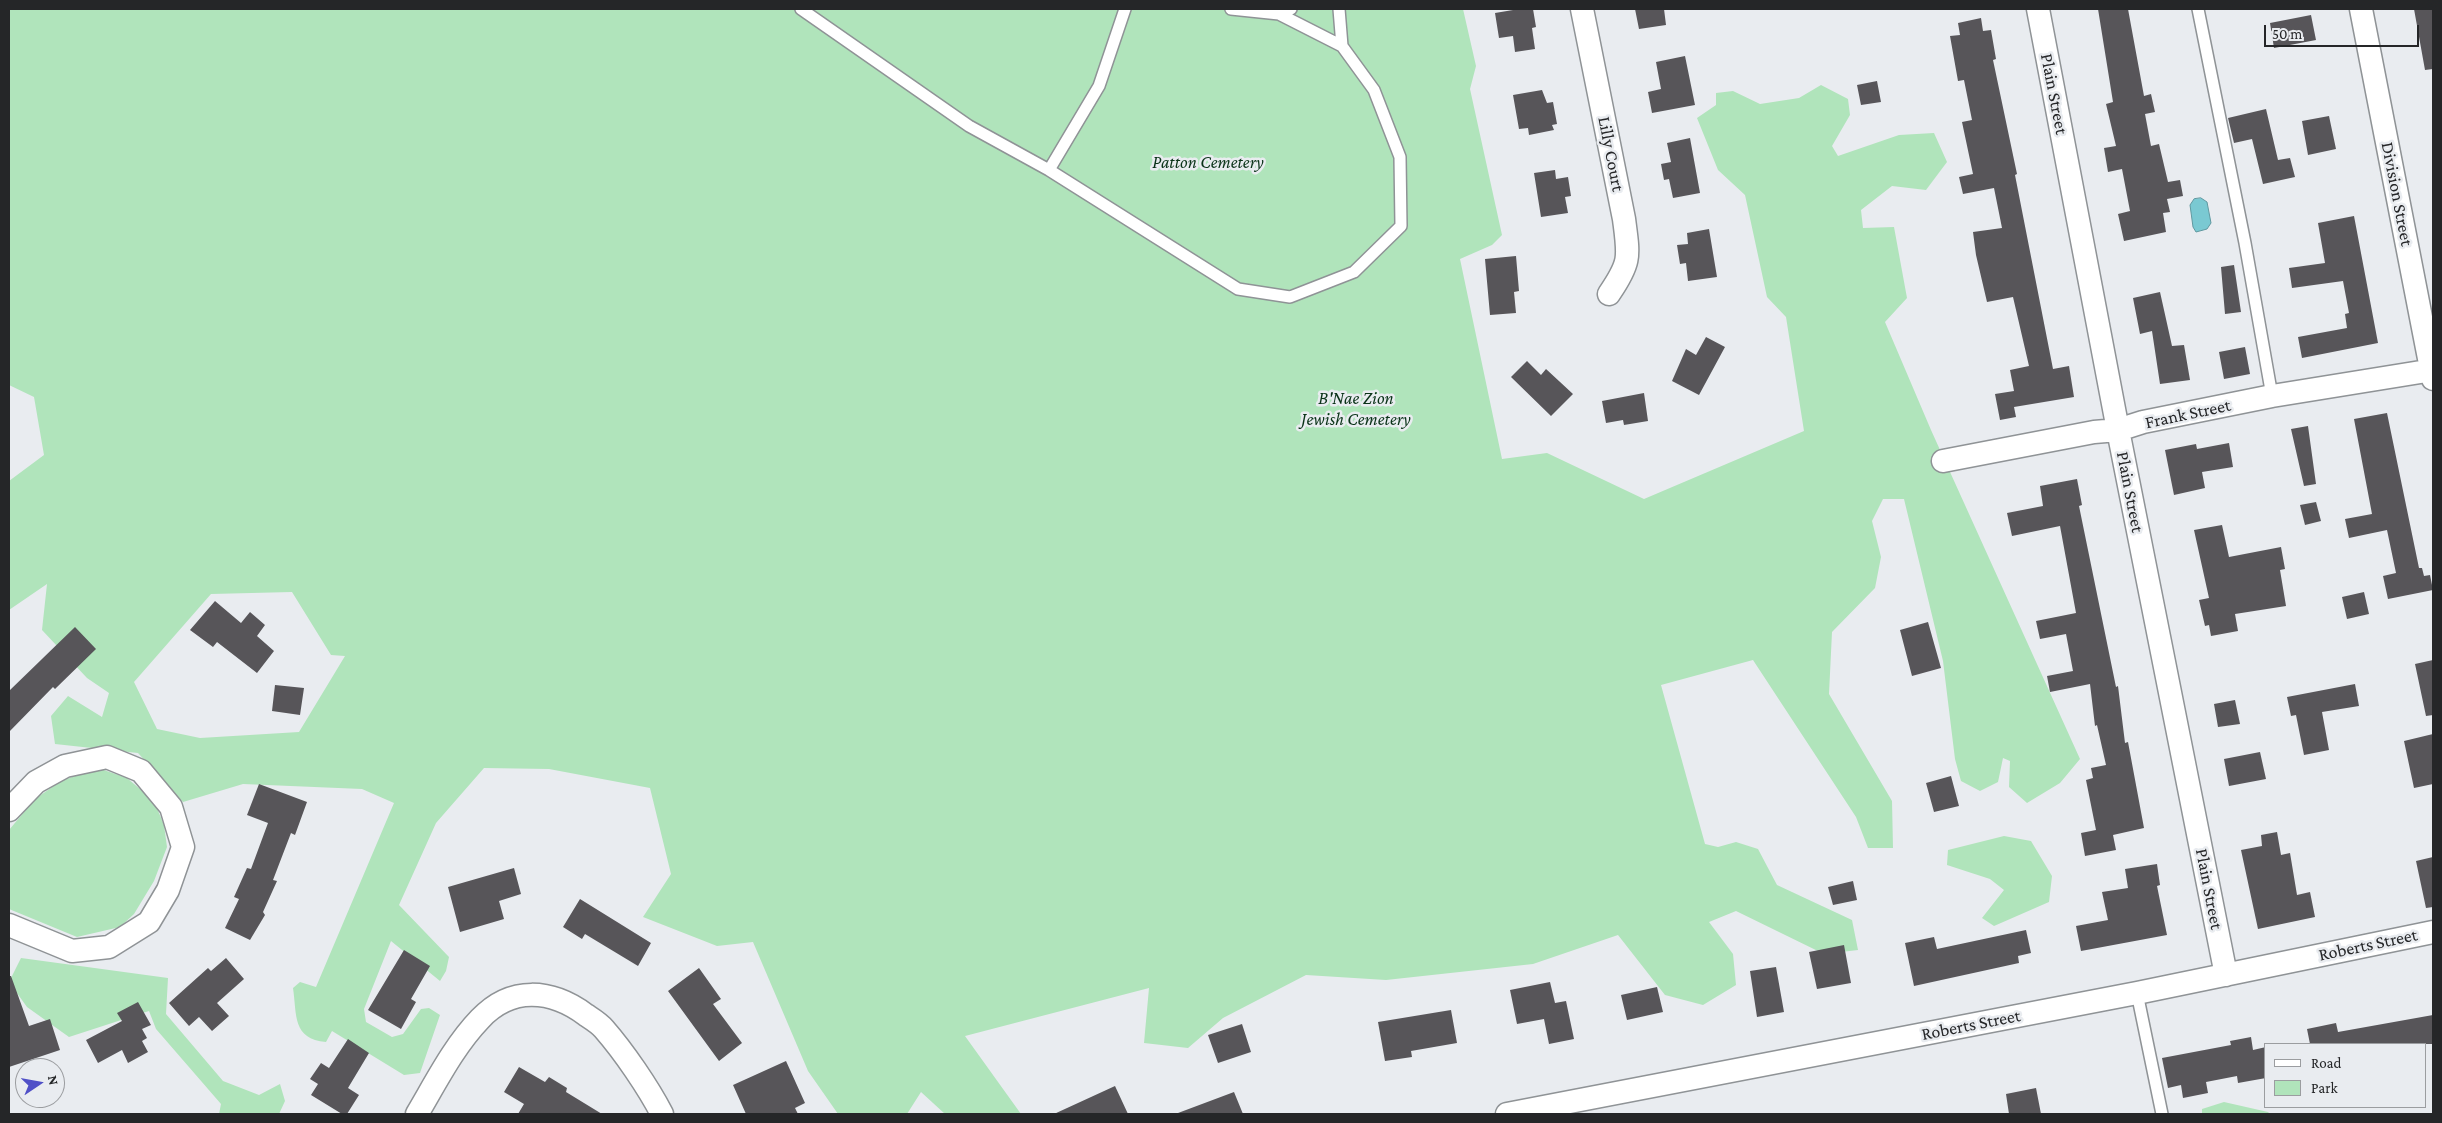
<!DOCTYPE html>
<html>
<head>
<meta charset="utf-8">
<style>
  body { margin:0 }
  #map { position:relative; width:2442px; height:1123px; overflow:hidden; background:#e9ecf0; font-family:"Crimson Pro",serif }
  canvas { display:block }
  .frame { position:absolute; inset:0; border:10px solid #252628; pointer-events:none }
  .legend { position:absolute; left:2264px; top:1043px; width:162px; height:65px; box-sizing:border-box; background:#e9ecf0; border:1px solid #9b9da0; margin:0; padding:6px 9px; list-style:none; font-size:15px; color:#252628 }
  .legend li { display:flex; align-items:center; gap:10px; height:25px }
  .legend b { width:25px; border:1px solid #9b9da0 }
  .north { position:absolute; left:15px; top:1058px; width:50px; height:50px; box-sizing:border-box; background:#e9ecf0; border:1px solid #9b9da0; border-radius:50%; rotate:78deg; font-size:14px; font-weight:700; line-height:20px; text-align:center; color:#252628 }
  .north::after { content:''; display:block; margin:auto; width:18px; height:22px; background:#5050c7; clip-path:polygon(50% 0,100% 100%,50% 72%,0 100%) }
  .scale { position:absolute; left:2264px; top:25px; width:155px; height:22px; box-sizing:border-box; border:2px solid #252628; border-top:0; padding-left:6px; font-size:15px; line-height:18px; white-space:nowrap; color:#252628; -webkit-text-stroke:4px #e9ecf0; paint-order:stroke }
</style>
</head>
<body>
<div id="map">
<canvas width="2442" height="1123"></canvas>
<div class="frame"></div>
<ul class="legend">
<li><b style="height:6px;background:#fff"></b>Road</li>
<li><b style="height:14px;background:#b0e4bb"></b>Park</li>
</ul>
<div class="north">N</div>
<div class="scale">50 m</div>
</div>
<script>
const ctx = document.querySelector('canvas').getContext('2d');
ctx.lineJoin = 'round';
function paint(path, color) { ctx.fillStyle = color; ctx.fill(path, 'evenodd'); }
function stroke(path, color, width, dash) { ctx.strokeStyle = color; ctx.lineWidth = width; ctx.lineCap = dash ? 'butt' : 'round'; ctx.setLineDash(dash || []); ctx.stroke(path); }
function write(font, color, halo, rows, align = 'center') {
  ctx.font = font + ' "Crimson Pro",serif'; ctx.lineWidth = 5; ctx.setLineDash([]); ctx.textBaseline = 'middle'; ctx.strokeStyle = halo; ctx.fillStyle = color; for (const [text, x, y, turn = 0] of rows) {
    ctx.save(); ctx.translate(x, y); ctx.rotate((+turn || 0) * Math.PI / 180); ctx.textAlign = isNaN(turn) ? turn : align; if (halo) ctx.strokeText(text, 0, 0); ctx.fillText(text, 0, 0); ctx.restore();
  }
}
paint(new Path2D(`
  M 9,9 L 1463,9 L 1476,66 L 1470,89 L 1502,235 L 1492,245 L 1460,259 L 1502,459 L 1547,453 L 1644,499 L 1804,431 L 1786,317 L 1767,297 L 1745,195 L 1718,170 L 1697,118 L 1716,105 L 1716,93 L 1733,91 L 1760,104 L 1799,98 L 1821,85 L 1848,99 L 1850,115 L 1832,146 L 1838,156 L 1899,135 L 1934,133 L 1947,162 L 1926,190 L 1892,186 L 1861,210 L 1863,228 L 1894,227 L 1907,298 L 1885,322 L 1931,430 L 2080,759 L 2060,783 L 2027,803 L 2009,787 L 2010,761 L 2003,758 L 1998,782 L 1980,791 L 1961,781 L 1955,759 L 1943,661 L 1904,499 L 1883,499 L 1872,521 L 1881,557 L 1875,588 L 1832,632 L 1829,694 L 1892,801 L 1893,848 L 1868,848 L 1856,817 L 1753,660 L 1661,685 L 1705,844 L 1718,847 L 1736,842 L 1758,849 L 1777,885 L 1852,920 L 1858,950 L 1824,954 L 1736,911 L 1709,922 L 1733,954 L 1736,985 L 1703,1005 L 1665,995 L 1618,935 L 1533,964 L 1386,980 L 1306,975 L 1223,1018 L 1188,1048 L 1144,1043 L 1149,988 L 965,1036 L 1021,1114 L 945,1114 L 921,1092 L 907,1114 L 838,1114 L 808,1071 L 753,942 L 717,946 L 643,917 L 671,874 L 650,788 L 549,769 L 484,768 L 436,823 L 399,905 L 449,957 L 446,971 L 440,981 L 391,941 L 364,1009 L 366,1022 L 392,1037 L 403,1034 L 421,1009 L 429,1008 L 440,1015 L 420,1073 L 404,1075 L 332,1031 L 326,1042 C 292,1039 297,1015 293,988 L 300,982 L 316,987 L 394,803 L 362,789 L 243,784 L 183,802 L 138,753 L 55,744 L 51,716 L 68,696 L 102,717 L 109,693 L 87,678 L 42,630 L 47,584 L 9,610 L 9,481 L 44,455 L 34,397 L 9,385 ZM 292,592 L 331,655 L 345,656 L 299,732 L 200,738 L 157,729 L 134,682 L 211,594 Z
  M 98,768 L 127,778 L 154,801 L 164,825 L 167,847 L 154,881 L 134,914 L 120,927 L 77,937 L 9,909 L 9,830 L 35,799 L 61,781 Z
  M 2004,836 L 2031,841 L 2052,876 L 2049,902 L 1994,926 L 1982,918 L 2004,890 L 1990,879 L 1947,865 L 1948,850 Z
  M 21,958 L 168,978 L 166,1014 L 223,1081 L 259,1095 L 280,1084 L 285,1101 L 279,1114 L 219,1114 L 221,1104 L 156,1029 L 149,1011 L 69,1037 L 27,1007 L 9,982 Z
  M 2224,1102 L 2268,1112 L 2270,1114 L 2202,1114 L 2202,1109 Z`), '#b0e4bb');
const water = new Path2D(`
  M 2201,198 L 2207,202 L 2211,223 L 2207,229 L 2196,232 L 2193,227 L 2190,205 L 2194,199 Z`);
paint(water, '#7ac9d2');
stroke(water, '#60989f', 1);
paint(new Path2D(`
  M 1519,9 L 1533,9 L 1536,27 L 1532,28 L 1535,49 L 1515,52 L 1513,36 L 1499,38 L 1495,13 Z
  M 1635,9 L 1664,9 L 1666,25 L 1639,29 Z
  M 2098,9 L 2128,9 L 2144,96 L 2151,94 L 2155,112 L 2145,114 L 2151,146 L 2159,144 L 2168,182 L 2180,180 L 2183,196 L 2167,199 L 2170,212 L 2163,213 L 2166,232 L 2124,241 L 2118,214 L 2130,211 L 2122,169 L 2108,172 L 2104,148 L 2116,146 L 2106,104 L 2113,102 Z
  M 2414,9 L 2433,9 L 2433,69 L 2425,70 Z
  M 2311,15 L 2316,40 L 2274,48 L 2270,23 Z
  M 1981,18 L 1983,31 L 1991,30 L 1996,59 L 1993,60 L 2017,174 L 2015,175 L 2053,369 L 2069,366 L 2074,397 L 2014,407 L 2016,417 L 2000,420 L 1995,394 L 2014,391 L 2010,370 L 2029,366 L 2013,297 L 1987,302 L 1976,255 L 1973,232 L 2002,228 L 1994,188 L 1963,194 L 1959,177 L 1973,174 L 1962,122 L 1972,120 L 1964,80 L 1958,81 L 1950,36 L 1960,35 L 1958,23 Z
  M 1685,56 L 1695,105 L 1652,113 L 1648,92 L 1661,89 L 1656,62 Z
  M 1877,81 L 1881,102 L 1861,105 L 1857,85 Z
  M 1542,90 L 1547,103 L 1553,102 L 1557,124 L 1552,125 L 1554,130 L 1529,135 L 1528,128 L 1519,129 L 1513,95 Z
  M 2266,109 L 2278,160 L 2290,158 L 2295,177 L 2263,184 L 2252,139 L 2234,143 L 2228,118 Z
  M 2329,116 L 2336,149 L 2308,155 L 2302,121 Z
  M 1690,138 L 1700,193 L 1673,198 L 1669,179 L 1664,180 L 1661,164 L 1671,162 L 1667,143 Z
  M 1555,170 L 1556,179 L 1568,177 L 1571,196 L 1565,197 L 1568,213 L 1541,217 L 1534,173 Z
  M 2354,216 L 2378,343 L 2302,358 L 2298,337 L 2347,328 L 2345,314 L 2349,313 L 2343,281 L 2292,288 L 2289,268 L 2325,263 L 2318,223 Z
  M 1709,229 L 1717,277 L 1688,281 L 1686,263 L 1680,264 L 1677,245 L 1688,244 L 1687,233 Z
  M 1516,256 L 1519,291 L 1514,292 L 1516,313 L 1490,315 L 1485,259 Z
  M 2234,265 L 2241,312 L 2225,314 L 2221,267 Z
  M 2160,292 L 2172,346 L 2184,345 L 2190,380 L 2160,384 L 2152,331 L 2140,334 L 2133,298 Z
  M 1706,337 L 1725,347 L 1699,395 L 1672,381 L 1686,349 L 1696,355 Z
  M 2245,347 L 2250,374 L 2224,379 L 2219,352 Z
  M 1527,361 L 1541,375 L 1546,369 L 1573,394 L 1551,416 L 1511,377 Z
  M 1644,393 L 1648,421 L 1624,425 L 1623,420 L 1606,423 L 1602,401 Z
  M 2387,413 L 2419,568 L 2422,568 L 2424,576 L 2430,575 L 2433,590 L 2388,599 L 2383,576 L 2396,573 L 2387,530 L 2349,538 L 2345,519 L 2372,514 L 2354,419 Z
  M 2308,426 L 2316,484 L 2304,486 L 2291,429 Z
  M 2229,443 L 2233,467 L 2202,472 L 2205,488 L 2174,495 L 2165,450 L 2196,444 L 2197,449 Z
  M 2077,479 L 2082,505 L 2079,506 L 2116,687 L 2118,686 L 2125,743 L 2128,742 L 2144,828 L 2113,835 L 2116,850 L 2085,856 L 2081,833 L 2096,830 L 2086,780 L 2093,778 L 2091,768 L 2106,765 L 2097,725 L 2095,726 L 2090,684 L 2050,692 L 2047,676 L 2073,671 L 2066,634 L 2040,639 L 2036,621 L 2076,613 L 2060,526 L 2012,536 L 2007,513 L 2043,506 L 2040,486 Z
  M 2316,502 L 2321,521 L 2305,525 L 2300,505 Z
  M 2222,525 L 2229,557 L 2281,547 L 2285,569 L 2280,570 L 2286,606 L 2235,614 L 2238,631 L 2211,636 L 2209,625 L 2205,626 L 2199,600 L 2209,598 L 2194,530 Z
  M 2364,592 L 2369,614 L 2347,619 L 2342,597 Z
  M 215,601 L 241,623 L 250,612 L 265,625 L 257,636 L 274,651 L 257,673 L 217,642 L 213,647 L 190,630 Z
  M 1928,622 L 1941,668 L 1912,676 L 1900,630 Z
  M 75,627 L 96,649 L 55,689 L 53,687 L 9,732 L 9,691 Z
  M 2433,660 L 2433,715 L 2426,716 L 2415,664 Z
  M 2355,684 L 2359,706 L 2322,712 L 2329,750 L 2304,755 L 2296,715 L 2291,716 L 2287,697 Z
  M 275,685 L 304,688 L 300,715 L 272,711 Z
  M 2235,700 L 2240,724 L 2218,727 L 2214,704 Z
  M 2433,734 L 2433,784 L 2414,788 L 2404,741 Z
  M 2260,752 L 2266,779 L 2229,786 L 2224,759 Z
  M 1951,776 L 1959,806 L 1934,812 L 1926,783 Z
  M 259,784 L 307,802 L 295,835 L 291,833 L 273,880 L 277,881 L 263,912 L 265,915 L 250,940 L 225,928 L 239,899 L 234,897 L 247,868 L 251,869 L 268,823 L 247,815 Z
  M 2277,832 L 2281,855 L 2290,853 L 2297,895 L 2310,892 L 2315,917 L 2258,929 L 2241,850 L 2262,846 L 2261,835 Z
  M 2433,857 L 2433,907 L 2426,908 L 2416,861 Z
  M 2157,864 L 2160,885 L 2157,886 L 2167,935 L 2081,951 L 2076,926 L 2108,920 L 2102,892 L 2128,888 L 2125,869 Z
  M 514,868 L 521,894 L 499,901 L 504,919 L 460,932 L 448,887 Z
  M 1853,881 L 1857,900 L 1833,905 L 1828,887 Z
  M 580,899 L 651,943 L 638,966 L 585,934 L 582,939 L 563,927 Z
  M 2026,930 L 2031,953 L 2018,956 L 2019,963 L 1914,986 L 1905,943 L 1934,937 L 1937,949 Z
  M 1844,945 L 1851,983 L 1817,989 L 1809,952 Z
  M 404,950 L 430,966 L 411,999 L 416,1002 L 401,1029 L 368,1010 Z
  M 226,958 L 244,979 L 217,1003 L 229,1016 L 212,1031 L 199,1017 L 189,1026 L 169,1003 L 208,968 L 211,971 Z
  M 1776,967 L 1784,1012 L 1757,1017 L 1750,971 Z
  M 699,968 L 721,999 L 713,1004 L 742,1043 L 719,1061 L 668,991 Z
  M 9,976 L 11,976 L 29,1026 L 50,1019 L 60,1050 L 9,1067 Z
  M 1550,982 L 1555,1003 L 1566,1001 L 1574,1039 L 1549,1044 L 1544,1019 L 1517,1024 L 1510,990 Z
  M 1657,987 L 1663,1012 L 1627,1020 L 1621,995 Z
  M 138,1002 L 151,1025 L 142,1029 L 147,1038 L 142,1041 L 148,1052 L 128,1063 L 122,1050 L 98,1063 L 86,1040 L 122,1021 L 117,1013 Z
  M 1451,1010 L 1457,1043 L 1411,1051 L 1412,1057 L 1385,1061 L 1378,1022 Z
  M 2433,1015 L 2433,1044 L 2310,1044 L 2307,1029 L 2336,1023 L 2338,1032 Z
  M 1242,1024 L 1251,1052 L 1218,1063 L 1208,1035 Z
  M 2251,1037 L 2253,1050 L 2266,1047 L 2266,1078 L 2238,1083 L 2237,1076 L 2206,1082 L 2208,1093 L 2183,1098 L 2181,1085 L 2168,1088 L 2162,1058 L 2231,1045 L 2230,1041 Z
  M 348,1039 L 369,1053 L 348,1088 L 359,1095 L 347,1114 L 342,1114 L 311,1095 L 318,1084 L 310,1079 L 321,1063 L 329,1068 Z
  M 786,1061 L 805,1103 L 795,1108 L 798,1114 L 746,1114 L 733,1085 Z
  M 519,1067 L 545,1082 L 549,1077 L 567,1088 L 566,1092 L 602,1114 L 518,1114 L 524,1104 L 504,1092 Z
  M 1115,1086 L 1128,1114 L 1054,1114 Z
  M 2036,1088 L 2041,1114 L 2009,1114 L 2006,1094 Z
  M 1234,1092 L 1243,1114 L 1178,1114 L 1178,1113 Z`), '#575559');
const service = new Path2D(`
  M 801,9 L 969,126 L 1049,170 L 1238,289 L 1290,297 L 1354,272 L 1401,226 L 1400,157 L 1374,90 L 1342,46 L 1279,14 L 1291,9
  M 1231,9 L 1279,14
  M 1339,9 L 1342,46
  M 2198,9 L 2245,243 L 2272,396
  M 1049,170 L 1099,86 L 1125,9
  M 2137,993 L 2162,1114`);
const minor = new Path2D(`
  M 1582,9 L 1624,219 C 1629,257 1631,262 1609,294
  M 2038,9 L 2118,430 L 2226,975
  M 2361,9 L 2433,379
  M 1943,461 L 2094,432 L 2118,430 L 2143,422 L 2272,396 L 2433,370
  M 9,810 L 36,782 L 65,766 L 107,757 L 141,771 L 171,807 L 183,847 L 168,890 L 149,922 L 109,947 L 72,951 L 9,925
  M 417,1114 C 436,1082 454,1046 480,1019 C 511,986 551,989 586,1015 C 592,1019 599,1023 604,1029 C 624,1052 648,1087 662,1114
  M 1507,1114 L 2137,993 L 2433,932`);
stroke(service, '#8f9396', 14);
stroke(minor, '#8f9396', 25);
stroke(service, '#fff', 11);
stroke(minor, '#fff', 22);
write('18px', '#252628', '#e9ecf0', [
  ["Plain Street",2054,94,79],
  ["Lilly Court",1611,154,79],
  ["Division Street",2397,194,79],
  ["Frank Street",2188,414,-12],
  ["Plain Street",2130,492,79],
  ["Plain Street",2209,889,79],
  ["Roberts Street",2368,945,-12],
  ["Roberts Street",1971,1025,-11]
]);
write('italic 18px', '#0a3318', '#e9ecf0', [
  ["Patton Cemetery",1208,162],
  ["B'Nae Zion",1356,398],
  ["Jewish Cemetery",1356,419]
]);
</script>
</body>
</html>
